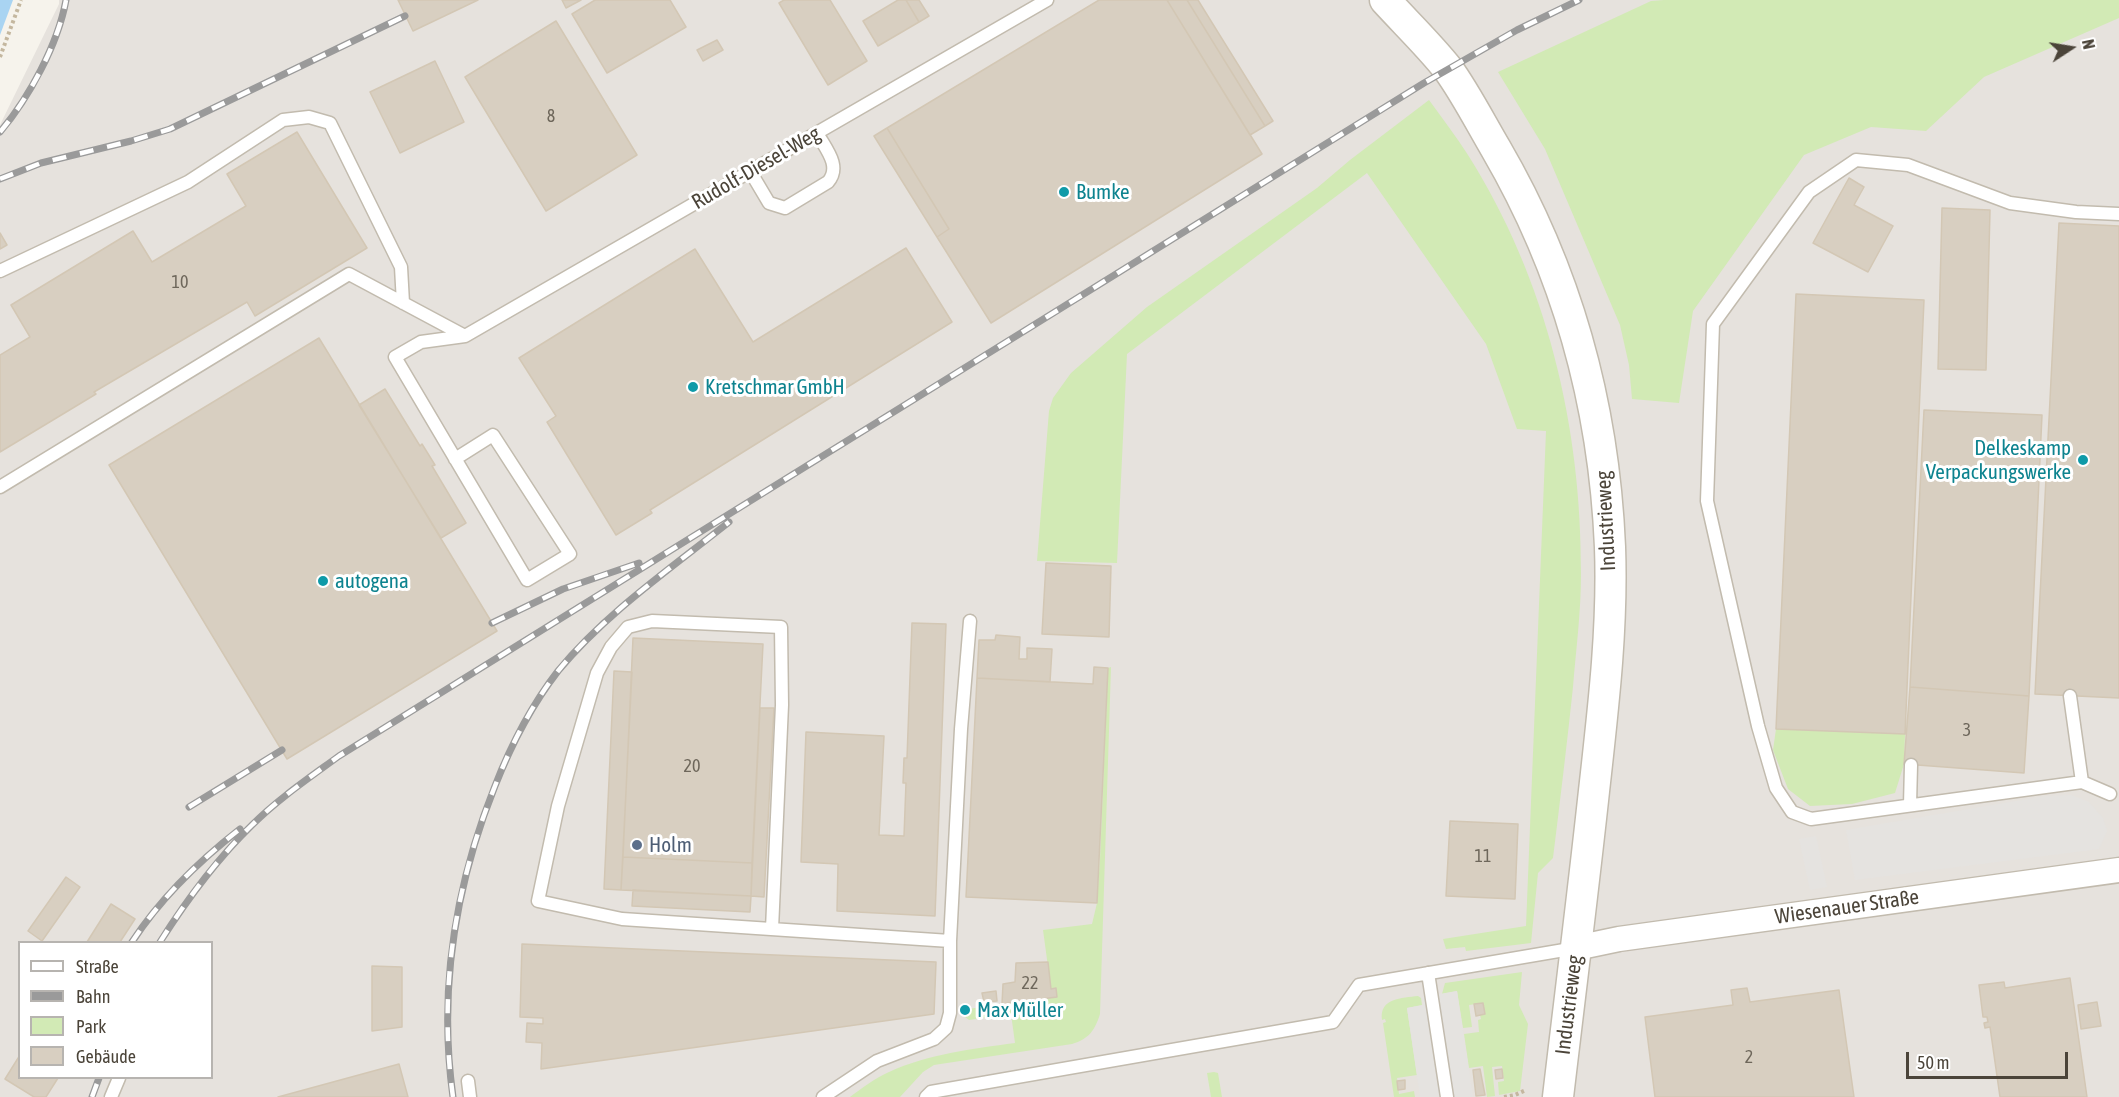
<!DOCTYPE html>
<html>
<head>
<meta charset="utf-8">
<style>
  body { margin:0 }
  #map { position:relative; width:2119px; height:1097px; overflow:hidden; background:#f6f3ec; font-family:"Asap Condensed",sans-serif }
  canvas { display:block }
  .legend { position:absolute; left:18px; top:941px; width:195px; height:138px; box-sizing:border-box; background:#fff; border:2px solid #b7b4b0; margin:0; padding:8px 10px; list-style:none; font-size:18px; color:#4b4439 }
  .legend li { display:flex; align-items:center; gap:12px; height:30px }
  .legend b { width:30px; border:2px solid #b7b4b0 }
  .north { position:absolute; left:2041px; top:18px; width:60px; height:60px; -webkit-text-stroke:4px #fff; paint-order:stroke; rotate:78deg; font-size:16px; font-weight:700; line-height:24px; text-align:center; color:#4b4439 }
  .north::after { content:''; display:block; margin:auto; width:21px; height:27px; background:#4b4439; clip-path:polygon(50% 0,100% 100%,50% 72%,0 100%) }
  .scale { position:absolute; left:1906px; top:1052px; width:162px; height:27px; box-sizing:border-box; border:3px solid #4b4439; border-top:0; padding-left:8px; font-size:18px; line-height:21px; white-space:nowrap; color:#4b4439; -webkit-text-stroke:4px #fff; paint-order:stroke }
</style>
</head>
<body>
<div id="map">
<canvas width="2119" height="1097"></canvas>
<ul class="legend">
<li><b style="height:8px;background:#fff"></b>Straße</li>
<li><b style="height:8px;background:#9a9a9a"></b>Bahn</li>
<li><b style="height:16px;background:#d2eab5"></b>Park</li>
<li><b style="height:16px;background:#d8cfc1"></b>Gebäude</li>
</ul>
<div class="north">N</div>
<div class="scale">50 m</div>
</div>
<script>
const ctx = document.querySelector('canvas').getContext('2d');
ctx.lineJoin = 'round';
function paint(path, color) { ctx.fillStyle = color; ctx.fill(path, 'evenodd'); }
function stroke(path, color, width, dash) { ctx.strokeStyle = color; ctx.lineWidth = width; ctx.lineCap = dash ? 'butt' : 'round'; ctx.setLineDash(dash || []); ctx.stroke(path); }
function write(font, color, halo, rows, align = 'center') {
  ctx.font = font + ' "Asap Condensed",sans-serif'; ctx.lineWidth = 6; ctx.setLineDash([]); ctx.textBaseline = 'middle'; ctx.strokeStyle = halo; ctx.fillStyle = color; for (const [text, x, y, turn = 0] of rows) {
    ctx.save(); ctx.translate(x, y); ctx.rotate((+turn || 0) * Math.PI / 180); ctx.textAlign = isNaN(turn) ? turn : align; if (halo) ctx.strokeText(text, 0, 0); ctx.fillText(text, 0, 0); ctx.restore();
  }
}
paint(new Path2D(`
  M 59,0 L 2119,0 L 2119,1097 L 0,1097 L 0,125 L 59,4 ZM 20,942 L 212,942 L 212,1078 L 20,1078 Z`), '#e6e2dd');
paint(new Path2D(`
  M 1664,0 L 2119,0 L 2119,18 L 1984,77 L 1926,131 L 1871,127 L 1804,155 L 1693,311 L 1679,403 L 1632,399 L 1629,365 L 1620,325 L 1545,149 L 1498,72 L 1651,1 Z
  M 1429,100 C 1442,118 1456,136 1468,155 C 1547,280 1582,428 1581,574 C 1581,612 1576,650 1573,687 C 1567,744 1560,801 1553,858 L 1538,873 L 1531,943 L 1466,951 L 1465,947 L 1446,949 L 1443,939 L 1526,926 L 1546,431 L 1517,429 L 1486,344 L 1367,173 L 1127,354 L 1117,563 L 1037,561 L 1049,411 L 1053,398 L 1071,373 L 1147,307 L 1317,188 L 1350,160 Z
  M 1111,667 L 1100,1014 C 1095,1030 1089,1039 1072,1044 L 934,1065 L 923,1072 L 900,1097 L 850,1097 C 862,1088 875,1078 889,1072 C 928,1054 972,1049 1015,1043 L 1011,1014 L 969,1020 L 961,1014 L 961,1010 L 1057,996 L 1056,988 L 1051,989 L 1043,930 L 1092,924 L 1097,903 L 1100,859 L 1108,668 Z
  M 1776,729 L 1905,734 L 1904,764 L 1895,793 L 1852,804 L 1810,806 L 1788,789 L 1773,750 Z
  M 1522,972 L 1519,1005 L 1528,1024 L 1520,1091 L 1499,1095 L 1498,1082 L 1504,1081 L 1502,1066 L 1492,1067 L 1495,1096 L 1487,1097 L 1483,1066 L 1469,1068 L 1464,1034 L 1479,1032 L 1478,1020 L 1481,1019 L 1480,1015 L 1485,1014 L 1483,1003 L 1469,1005 L 1472,1027 L 1463,1028 L 1457,991 L 1442,994 L 1445,983 Z
  M 1418,996 L 1421,998 L 1422,1005 L 1407,1008 L 1417,1075 L 1397,1078 L 1399,1094 L 1414,1091 L 1415,1097 L 1394,1097 L 1383,1023 L 1386,1022 L 1385,1019 L 1382,1020 C 1379,998 1402,998 1418,996 Z
  M 1214,1072 L 1218,1073 L 1222,1097 L 1211,1097 L 1207,1073 Z`), '#d2eab5');
paint(new Path2D(`
  M 2071,795 L 2089,802 L 2103,818 L 2107,831 L 2099,849 L 1855,880 L 1846,830 L 2045,796 Z
  M 1816,836 L 1827,887 L 1810,890 L 1799,839 Z
  M 1457,991 L 1473,1097 L 1420,1097 L 1407,1008 L 1423,1005 L 1422,997 Z`), '#e5e3e0');
paint(new Path2D(`
  M 0,0 L 13,0 L 0,35 Z`), '#a9d4f2');
const building = new Path2D(`
  M 398,0 L 478,0 L 413,31 Z
  M 562,0 L 581,0 L 566,8 Z
  M 595,0 L 670,0 L 686,27 L 607,73 L 572,14 Z
  M 784,0 L 830,0 L 867,61 L 828,85 L 779,3 Z
  M 898,0 L 906,0 L 919,22 L 878,46 L 863,21 Z
  M 906,0 L 919,0 L 929,16 L 919,22 Z
  M 1099,0 L 1167,0 L 1262,154 L 991,323 L 937,237 L 949,229 L 887,128 Z
  M 1167,0 L 1187,0 L 1265,126 L 1250,135 Z
  M 1187,0 L 1198,0 L 1273,121 L 1265,126 Z
  M 556,21 L 637,155 L 546,211 L 465,77 Z
  M 717,40 L 723,50 L 703,61 L 697,50 Z
  M 435,61 L 464,122 L 400,153 L 370,92 Z
  M 887,128 L 949,229 L 937,237 L 874,136 Z
  M 297,132 L 367,248 L 255,316 L 247,302 L 94,392 L 96,394 L 0,452 L 0,355 L 30,337 L 11,305 L 133,231 L 152,262 L 246,206 L 227,174 Z
  M 1849,178 L 1864,187 L 1854,205 L 1893,226 L 1868,272 L 1813,243 Z
  M 1942,208 L 1990,210 L 1986,370 L 1938,369 Z
  M 2059,223 L 2119,226 L 2119,698 L 2035,694 Z
  M 0,233 L 7,245 L 0,249 Z
  M 906,248 L 952,322 L 650,510 L 652,513 L 616,535 L 547,422 L 556,416 L 519,358 L 695,249 L 753,342 Z
  M 1796,294 L 1924,300 L 1905,734 L 1776,729 Z
  M 319,338 L 497,631 L 287,759 L 109,465 Z
  M 385,389 L 420,446 L 422,444 L 435,465 L 432,466 L 466,523 L 441,538 L 359,405 Z
  M 1924,410 L 2042,415 L 2029,696 L 1910,687 Z
  M 1046,563 L 1111,566 L 1109,637 L 1042,634 Z
  M 912,623 L 946,624 L 935,916 L 837,911 L 838,864 L 801,862 L 806,732 L 884,736 L 879,835 L 904,836 L 906,783 L 903,783 L 904,758 L 907,758 Z
  M 996,635 L 1020,637 L 1019,659 L 1027,659 L 1027,648 L 1052,649 L 1050,682 L 977,678 L 979,640 L 995,640 Z
  M 633,638 L 763,644 L 752,863 L 623,857 Z
  M 1094,667 L 1108,668 L 1097,903 L 966,897 L 977,678 L 1093,684 Z
  M 614,671 L 632,672 L 621,890 L 604,889 Z
  M 1910,687 L 2029,696 L 2024,773 L 1904,764 Z
  M 760,708 L 774,708 L 764,897 L 751,896 Z
  M 1450,821 L 1518,824 L 1515,899 L 1446,896 Z
  M 623,857 L 752,863 L 751,896 L 621,890 Z
  M 66,877 L 80,887 L 42,941 L 28,931 Z
  M 633,890 L 751,896 L 750,912 L 632,906 Z
  M 111,904 L 135,919 L 120,942 L 87,942 Z
  M 522,944 L 936,962 L 934,1014 L 541,1069 L 542,1043 L 526,1042 L 527,1023 L 543,1024 L 543,1018 L 520,1017 Z
  M 1048,962 L 1051,989 L 1056,988 L 1057,997 L 1002,1004 L 1003,984 L 1015,982 L 1016,963 Z
  M 372,966 L 402,967 L 402,1027 L 372,1031 Z
  M 2070,978 L 2087,1097 L 2000,1097 L 1990,1027 L 1985,1028 L 1984,1023 L 1988,1022 L 1987,1017 L 1983,1017 L 1979,985 L 2004,982 L 2005,988 Z
  M 1747,988 L 1750,1002 L 1839,990 L 1854,1097 L 1655,1097 L 1645,1017 L 1733,1005 L 1731,990 Z
  M 996,991 L 997,1001 L 984,1002 L 982,993 Z
  M 2097,1002 L 2101,1026 L 2081,1029 L 2078,1005 Z
  M 1483,1003 L 1485,1014 L 1476,1016 L 1474,1004 Z
  M 20,1055 L 20,1078 L 58,1078 L 46,1097 L 34,1097 L 5,1079 Z
  M 399,1064 L 408,1097 L 278,1097 Z
  M 1480,1069 L 1485,1095 L 1476,1096 L 1473,1070 Z
  M 1502,1069 L 1503,1078 L 1496,1079 L 1495,1070 Z
  M 1405,1080 L 1405,1089 L 1398,1090 L 1397,1081 Z`);
paint(building, '#d8cfc1');
stroke(building, '#d3c7b4', 1.5);
const service = new Path2D(`
  M 750,171 L 769,203 L 785,208 L 828,182 C 842,166 825,148 817,133
  M 0,271 L 188,182 L 283,120 L 309,117 L 330,123 L 401,267 L 403,303
  M 455,459 L 493,435 L 570,554 L 527,580 L 395,357 L 421,342 L 465,336 L 1047,0
  M 0,487 L 349,274 L 465,336
  M 2070,696 L 2082,782
  M 2110,794 L 2082,782 L 1811,819 L 1792,812 L 1776,788 L 1758,726 L 1707,501 L 1713,324 L 1809,192 L 1856,160 L 1908,165 L 2010,203 L 2076,212 L 2119,214
  M 1910,805 L 1911,765
  M 772,929 L 782,705 L 781,627 L 652,621 L 628,627 L 611,647 L 597,673 L 558,806 L 538,901 L 622,919 L 950,941
  M 1428,973 L 1447,1097
  M 468,1081 L 470,1097
  M 111,1097 L 119,1078
  M 823,1097 L 877,1061 L 934,1039 L 946,1028 L 950,1013 L 950,941 L 961,729 L 970,621
  M 926,1097 L 931,1092 L 1333,1022 L 1359,985 L 1576,948`);
const minor = new Path2D(`
  M 1576,948 L 1619,939 L 2119,870`);
const tertiary = new Path2D(`
  M 1385,0 C 1406,23 1429,45 1448,69 C 1466,94 1480,122 1496,149 C 1567,271 1604,406 1610,547 C 1613,628 1603,710 1594,791 C 1583,893 1570,995 1558,1097`);
stroke(service, '#c2bbae', 15);
stroke(minor, '#c2bbae', 27);
stroke(tertiary, '#c2bbae', 33);
stroke(new Path2D(`
  M 0,57 L 21,0
  M 1504,1097 L 1515,1095 L 1526,1090`), '#c4b79f', 4, [3, 3]);
stroke(service, '#fff', 12);
stroke(minor, '#fff', 24);
stroke(tertiary, '#fff', 30);
const rail = new Path2D(`
  M 0,132 C 29,98 58,44 66,0
  M 0,179 L 41,163 L 131,141 L 170,129 L 405,16
  M 492,623 L 563,589 L 639,563
  M 189,807 L 282,750
  M 132,942 C 160,899 199,861 240,829
  M 160,942 C 186,901 216,860 252,825 C 278,799 309,778 339,756 L 1424,83 L 1517,30 L 1579,0
  M 92,1097 L 99,1078
  M 453,1097 C 438,989 455,886 495,786 C 511,745 531,706 558,671 C 606,613 670,569 729,522`);
stroke(rail, '#9a9a9a', 7);
stroke(rail, '#fff', 4.5, [14]);
for (const [x, y, r, color] of [
  [1064,192,6,"#0f9aa8"],
  [693,387,6,"#0f9aa8"],
  [2083,460,6,"#0f9aa8"],
  [323,581,6,"#0f9aa8"],
  [637,845,6,"#5c6f8a"],
  [965,1010,6,"#0f9aa8"]
]) { const dot = new Path2D(); dot.arc(x, y, r, 0, 2 * Math.PI); ctx.fillStyle = color; ctx.fill(dot); stroke(dot, '#fff', 2); }
write('18px', '#6e675b', null, [
  ["8",551,116],
  ["10",180,282],
  ["3",1967,730],
  ["20",692,766],
  ["11",1483,856],
  ["22",1030,983],
  ["2",1749,1057]
]);
write('21px', '#4b4439', '#fff', [
  ["Rudolf-Diesel-Weg",756,168,-30],
  ["Industrieweg",1606,521,-93],
  ["Wiesenauer Straße",1847,907,-8],
  ["Industrieweg",1569,1005,-83]
]);
write('21px', '#0d838f', '#fff', [
  ["Bumke",1076,192],
  ["Kretschmar GmbH",705,387],
  ["Delkeskamp",2071,448,"right"],
  ["Verpackungswerke",2071,472,"right"],
  ["autogena",335,581],
  ["Max Müller",977,1010]
], 'left');
write('21px', '#4e5e75', '#fff', [
  ["Holm",649,845]
], 'left');
</script>
</body>
</html>
